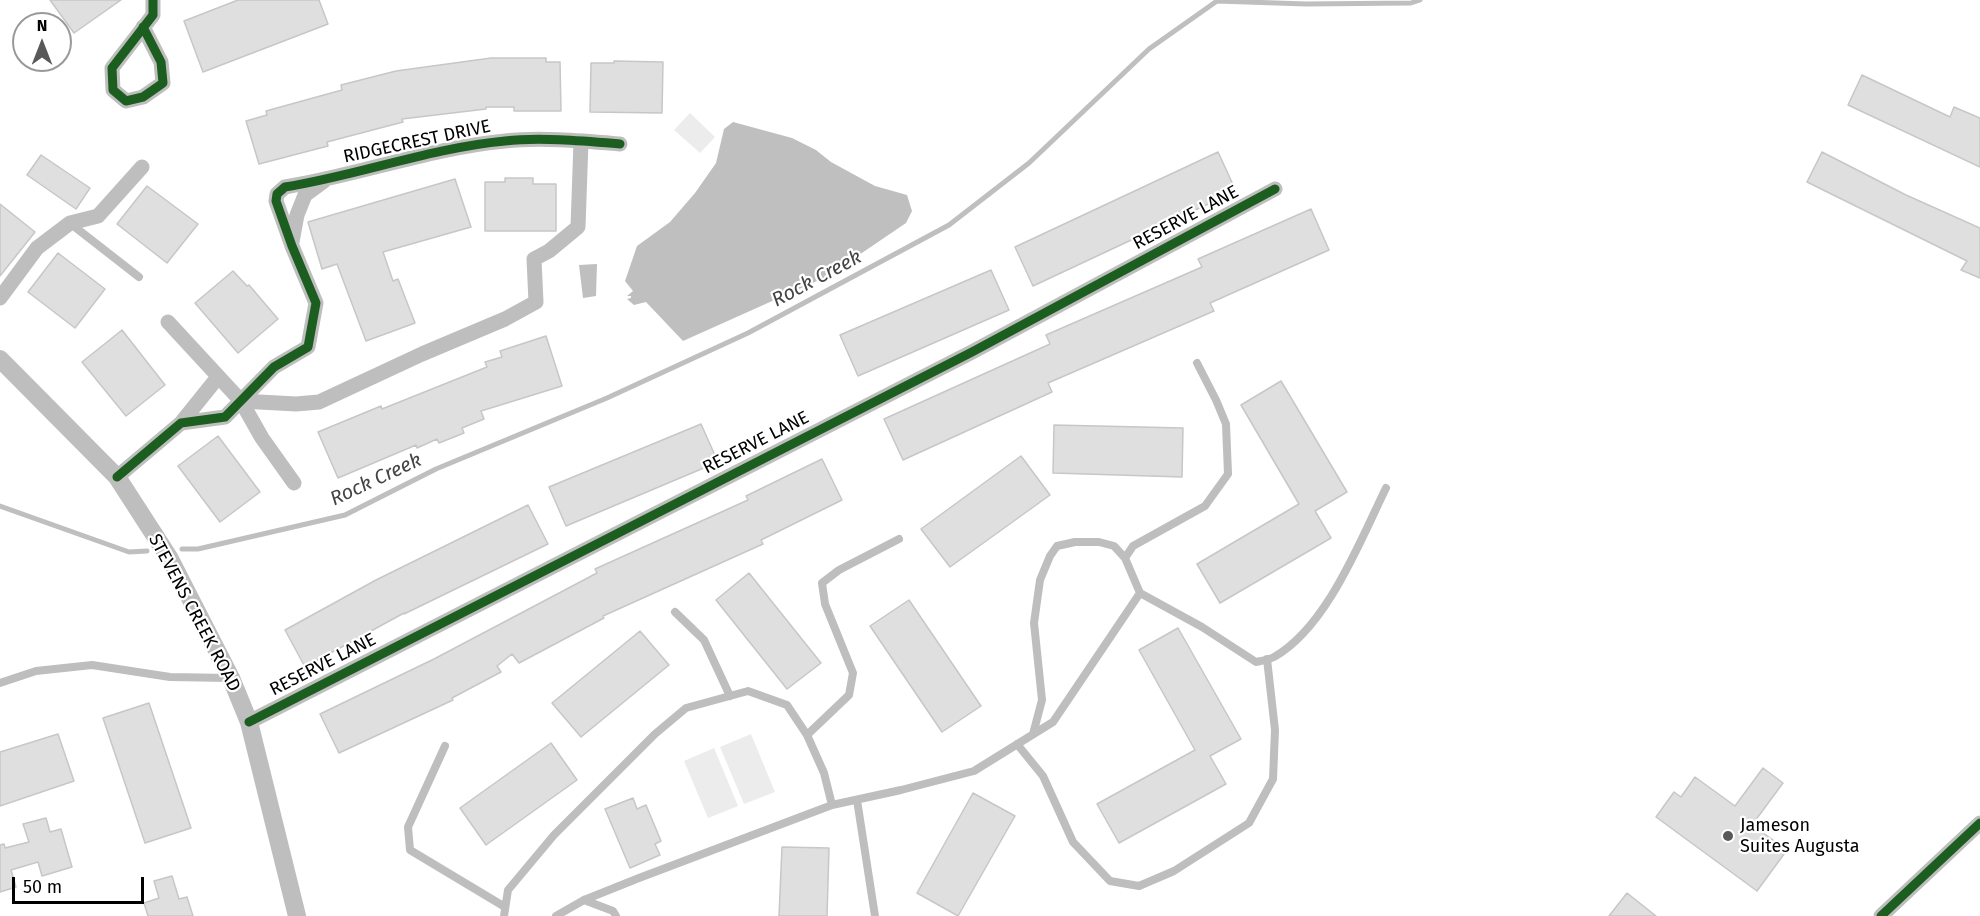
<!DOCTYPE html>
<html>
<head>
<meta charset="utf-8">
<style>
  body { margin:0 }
  #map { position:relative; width:1980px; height:916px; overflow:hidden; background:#fff; font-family:"Fira Sans",sans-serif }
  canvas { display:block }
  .north { position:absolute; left:12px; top:12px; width:60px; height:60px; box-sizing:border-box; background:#fff; border:2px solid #999; border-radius:50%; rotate:0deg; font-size:16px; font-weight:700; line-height:24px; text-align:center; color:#000 }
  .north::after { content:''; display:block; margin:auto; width:21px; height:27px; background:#595959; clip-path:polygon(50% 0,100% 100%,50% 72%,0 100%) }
  .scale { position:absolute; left:12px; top:877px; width:132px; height:27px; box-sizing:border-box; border:3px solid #000; border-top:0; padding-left:8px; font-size:18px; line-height:21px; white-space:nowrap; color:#000; -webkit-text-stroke:4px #fff; paint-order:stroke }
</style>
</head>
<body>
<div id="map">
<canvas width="1980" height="916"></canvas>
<div class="north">N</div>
<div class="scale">50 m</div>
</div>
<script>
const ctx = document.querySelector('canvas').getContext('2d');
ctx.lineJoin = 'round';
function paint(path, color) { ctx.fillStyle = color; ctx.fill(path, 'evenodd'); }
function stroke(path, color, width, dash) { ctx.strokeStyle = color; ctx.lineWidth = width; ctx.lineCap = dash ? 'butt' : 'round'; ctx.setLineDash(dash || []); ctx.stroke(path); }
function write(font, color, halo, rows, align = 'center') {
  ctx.font = font + ' "Fira Sans",sans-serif'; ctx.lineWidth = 4.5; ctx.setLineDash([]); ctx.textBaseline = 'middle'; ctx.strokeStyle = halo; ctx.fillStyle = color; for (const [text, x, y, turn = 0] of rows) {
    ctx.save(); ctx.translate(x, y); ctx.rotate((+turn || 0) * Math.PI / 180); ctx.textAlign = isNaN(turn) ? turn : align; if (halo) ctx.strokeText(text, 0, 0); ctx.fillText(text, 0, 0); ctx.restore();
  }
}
paint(new Path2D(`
  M 690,113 L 715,137 L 700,153 L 674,130 Z
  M 751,734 L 775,792 L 744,804 L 720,747 Z
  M 714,748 L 738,806 L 708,818 L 684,761 Z`), '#ececec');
paint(new Path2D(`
  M 733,122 L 792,138 L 816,150 L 831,162 L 875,186 L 907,195 L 912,211 L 906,223 L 828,276 L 683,341 L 646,302 L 634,305 L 627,299 L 631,298 L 631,296 L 627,296 L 633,291 L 625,281 L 637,246 L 670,222 L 695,193 L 716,163 L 724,129 Z
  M 597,264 L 596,296 L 583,298 L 579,265 Z`), '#bfbfbf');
stroke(new Path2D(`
  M 0,506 L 129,552 L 147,551
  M 182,549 L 198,549 L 345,515 L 436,469 L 607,398 L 748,333 L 949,225 L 1029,163 L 1149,49 L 1217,1 L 1306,4 L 1411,3 L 1420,0`), '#bfbfbf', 5);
const building = new Path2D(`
  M 50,0 L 121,0 L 74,33 Z
  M 238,0 L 319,0 L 328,24 L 203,72 L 184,21 Z
  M 491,58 L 546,58 L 546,62 L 560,62 L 561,111 L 514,111 L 514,107 L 486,107 L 486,109 L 402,119 L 403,122 L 327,142 L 328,146 L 259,164 L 246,121 L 267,115 L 266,111 L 342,90 L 341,85 L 396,71 Z
  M 614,61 L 663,62 L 662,113 L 590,112 L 591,63 L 614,63 Z
  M 1862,75 L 1950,117 L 1954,107 L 1980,118 L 1980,167 L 1848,105 Z
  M 1218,152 L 1236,191 L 1033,286 L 1015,247 Z
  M 1822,152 L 1906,195 L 1980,228 L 1980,278 L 1961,270 L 1967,261 L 1807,182 Z
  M 41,155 L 90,188 L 76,209 L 27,175 Z
  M 505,178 L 533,178 L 533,184 L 556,184 L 556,231 L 485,231 L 485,182 L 505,182 Z
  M 455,179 L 471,227 L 383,252 L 393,281 L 398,279 L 415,323 L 366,341 L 337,264 L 322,269 L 308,222 Z
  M 147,186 L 198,224 L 167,263 L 117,224 Z
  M 0,204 L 35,232 L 0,276 Z
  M 1311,209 L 1329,250 L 1210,303 L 1214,311 L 1048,383 L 1052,392 L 903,460 L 884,419 L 1050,344 L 1046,335 L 1202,267 L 1198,259 Z
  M 58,253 L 105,289 L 75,328 L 28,292 Z
  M 991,270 L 1009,310 L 858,376 L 840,335 Z
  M 233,271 L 247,286 L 249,285 L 278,319 L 238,353 L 195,303 Z
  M 122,330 L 165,385 L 126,416 L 82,362 Z
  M 546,336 L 562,386 L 481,411 L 484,419 L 462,428 L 464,433 L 439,443 L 437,439 L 417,448 L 416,445 L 338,478 L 318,432 L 381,406 L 382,409 L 487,367 L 485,362 L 502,357 L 500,351 Z
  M 1281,381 L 1347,492 L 1315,511 L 1331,538 L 1220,603 L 1197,564 L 1299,504 L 1241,405 Z
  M 701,424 L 718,462 L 566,526 L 549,487 Z
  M 1054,425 L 1183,428 L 1182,477 L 1053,473 Z
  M 218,436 L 260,492 L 220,522 L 178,466 Z
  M 1021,456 L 1050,495 L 950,567 L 921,529 Z
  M 822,459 L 842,500 L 761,540 L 763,544 L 603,616 L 604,618 L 519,663 L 512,654 L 497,666 L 501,672 L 452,698 L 453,700 L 339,753 L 320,714 L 434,659 L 597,573 L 595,569 L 748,500 L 746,496 Z
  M 528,505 L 548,544 L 404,614 L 404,613 L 305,667 L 285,630 L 376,580 Z
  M 749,573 L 821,663 L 787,689 L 716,600 Z
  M 909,600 L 981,706 L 942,732 L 870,626 Z
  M 1178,628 L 1241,739 L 1210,756 L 1226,784 L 1119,843 L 1097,804 L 1195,750 L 1139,650 Z
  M 640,631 L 669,665 L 581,737 L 552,703 Z
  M 149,703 L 191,828 L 145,843 L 103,718 Z
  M 58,734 L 74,781 L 0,806 L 0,752 Z
  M 551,743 L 577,780 L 486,845 L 460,808 Z
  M 1763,768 L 1783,783 L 1752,825 L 1787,850 L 1757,891 L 1656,817 L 1674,792 L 1681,797 L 1695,777 L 1735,806 Z
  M 973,793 L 1015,816 L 958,916 L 917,893 Z
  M 633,798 L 637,809 L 646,805 L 661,841 L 655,844 L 660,855 L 630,868 L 605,809 Z
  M 46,818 L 50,832 L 61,829 L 72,867 L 42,876 L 38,862 L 11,870 L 16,887 L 0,892 L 0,845 L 4,844 L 5,848 L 29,842 L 23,824 Z
  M 782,847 L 829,848 L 827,916 L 779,916 Z
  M 172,876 L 179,899 L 187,897 L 193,916 L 148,916 L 144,903 L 159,898 L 154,881 Z
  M 1627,893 L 1656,916 L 1609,916 Z`);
paint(building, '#dfdfdf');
stroke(building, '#c7c7c7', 1.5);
stroke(new Path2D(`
  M 71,224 L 139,277
  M 1125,558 L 1133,546 L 1205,506 L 1228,474 L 1226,424 L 1216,400 L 1197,363
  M 675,612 L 704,640 L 730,696
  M 0,683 L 36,671 L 92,665 L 170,677 L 229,678
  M 1033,734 L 1042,700 L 1034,623 L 1040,580 L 1050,556 L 1057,546 L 1075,542 L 1099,542 L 1114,546 L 1125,558 L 1140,593 L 1202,627 L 1256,662 C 1261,661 1268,660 1274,657 C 1327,627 1360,541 1386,488
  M 807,735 L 849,695 L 853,673 L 825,604 L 822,583 L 839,570 L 899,539
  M 1017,744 L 1043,776 L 1073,842 L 1110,881 L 1139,886 L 1174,871 L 1249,823 L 1273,779 L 1275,730 L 1267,659
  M 445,746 L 408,827 L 410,850 L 505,907
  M 857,800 L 875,916
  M 584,900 L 613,911 L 616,916
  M 504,916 L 508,890 L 554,835 L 655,734 L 686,708 L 748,691 L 787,705 L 807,735 L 824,773 L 832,805
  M 556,916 L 584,900 L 639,878 L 832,805 L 901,790 L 974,771 L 1053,722 L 1140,593`), '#bebebe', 8);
stroke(new Path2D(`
  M 143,27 L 161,62 L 163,83 L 143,97 L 126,101 L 113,90 L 112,68 L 153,15 L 153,0
  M 292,242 L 297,215 L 305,195 L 324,181
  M 0,298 L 37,248 L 70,223 L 98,216 L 142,167
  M 168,322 L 241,401 L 262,438 L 294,483
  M 241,401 L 296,404 L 319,402 L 422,354 L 505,319 L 536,302 L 534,259 L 549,251 L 578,227 L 581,141
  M 181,423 L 218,377
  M 117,477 L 181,423 L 225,417 L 274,367 L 308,347 L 316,303 L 292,246 L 276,201 L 277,194 L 285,187 C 359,175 430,148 505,141 C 540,137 584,141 620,144
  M 249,722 L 972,352 L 1275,189
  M 1881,916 L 1980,823`), '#bebebe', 15);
stroke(new Path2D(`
  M 0,359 L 117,477 L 170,559 L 231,678 L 249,722 L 297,916`), '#bebebe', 18);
stroke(new Path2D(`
  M 143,27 L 161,62 L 163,83 L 143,97 L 126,101 L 113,90 L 112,68 L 153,15 L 153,0
  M 117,477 L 181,423 L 225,417 L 274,367 L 308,347 L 316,303 L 292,246 L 276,201 L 277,194 L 285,187 C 359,175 430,148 505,141 C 540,137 584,141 620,144
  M 249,722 L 972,352 L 1275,189
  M 1881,916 L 1980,823`), '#1b5e20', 9);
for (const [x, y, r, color] of [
  [1728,836,6,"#595959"]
]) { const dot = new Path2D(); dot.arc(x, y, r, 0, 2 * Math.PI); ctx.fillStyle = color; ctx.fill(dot); stroke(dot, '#fff', 2); }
write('18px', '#000', '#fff', [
  ["RIDGECREST DRIVE",417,142,-12],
  ["RESERVE LANE",1186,218,-28],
  ["RESERVE LANE",756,443,-27],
  ["STEVENS CREEK ROAD",194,613,62],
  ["RESERVE LANE",323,665,-27]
]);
write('18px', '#000', '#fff', [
  ["Jameson",1740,826],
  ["Suites Augusta",1740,847]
], 'left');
write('italic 20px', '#444', '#fff', [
  ["Rock Creek",817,279,-28],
  ["Rock Creek",376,480,-25]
]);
</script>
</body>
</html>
